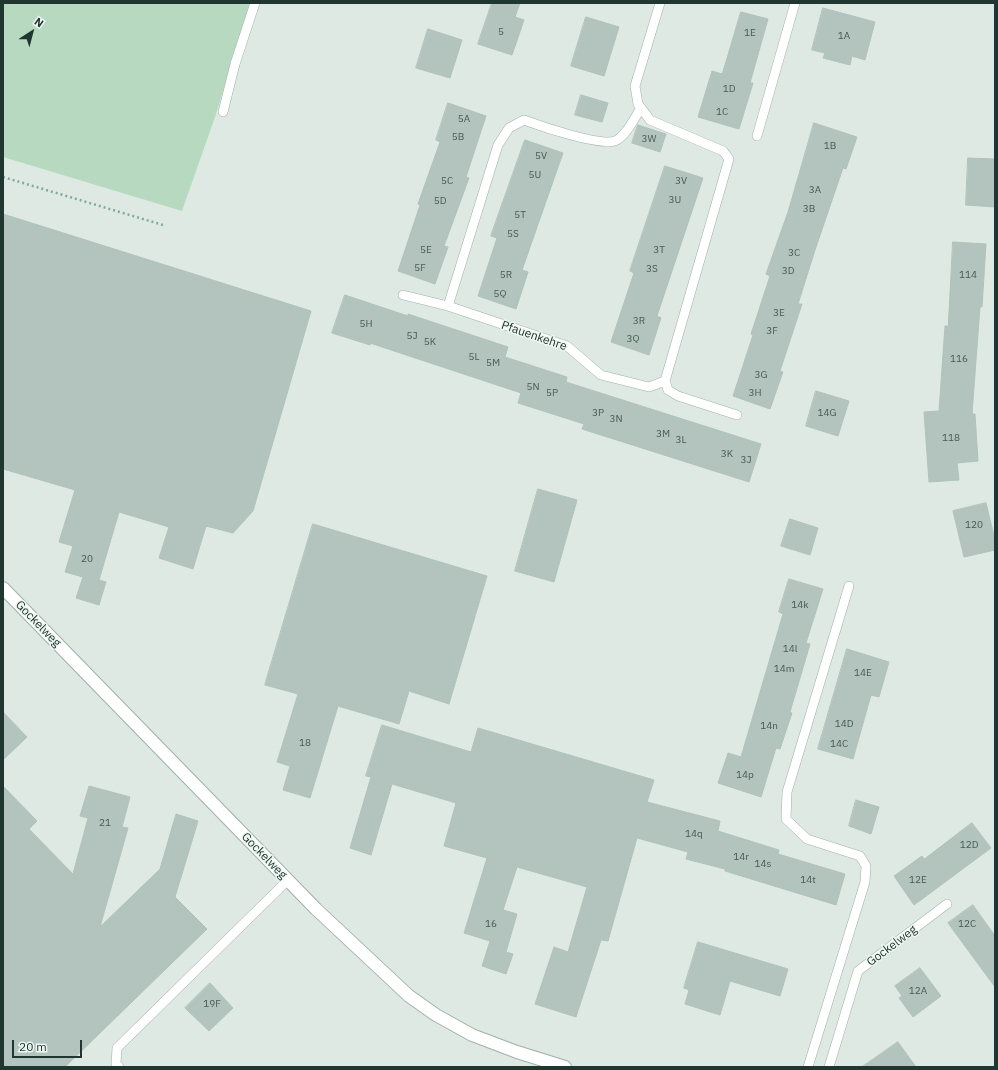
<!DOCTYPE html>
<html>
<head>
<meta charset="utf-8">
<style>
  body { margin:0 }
  #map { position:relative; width:998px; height:1070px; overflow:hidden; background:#dee9e4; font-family:"IBM Plex Sans",sans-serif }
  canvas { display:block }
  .frame { position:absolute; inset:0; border:4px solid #203731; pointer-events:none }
  .north { position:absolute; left:12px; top:12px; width:40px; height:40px; -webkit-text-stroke:3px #eef6f2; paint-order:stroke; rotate:36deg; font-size:11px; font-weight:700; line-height:16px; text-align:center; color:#203731 }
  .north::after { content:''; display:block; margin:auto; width:14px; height:18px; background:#203731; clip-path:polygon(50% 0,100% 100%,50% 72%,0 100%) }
  .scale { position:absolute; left:12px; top:1040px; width:70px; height:18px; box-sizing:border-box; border:2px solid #203731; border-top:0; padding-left:5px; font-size:12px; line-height:14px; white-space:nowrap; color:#203731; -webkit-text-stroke:3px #eef6f2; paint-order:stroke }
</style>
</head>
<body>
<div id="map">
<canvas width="998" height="1070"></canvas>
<div class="frame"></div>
<div class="north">N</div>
<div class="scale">20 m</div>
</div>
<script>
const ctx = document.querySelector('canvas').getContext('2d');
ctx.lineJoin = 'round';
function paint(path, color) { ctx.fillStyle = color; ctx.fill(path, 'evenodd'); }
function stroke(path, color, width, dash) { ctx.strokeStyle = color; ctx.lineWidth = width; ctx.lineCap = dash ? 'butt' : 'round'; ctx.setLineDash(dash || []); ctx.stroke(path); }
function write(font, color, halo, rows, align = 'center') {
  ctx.font = font + ' "IBM Plex Sans",sans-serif'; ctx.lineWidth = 3; ctx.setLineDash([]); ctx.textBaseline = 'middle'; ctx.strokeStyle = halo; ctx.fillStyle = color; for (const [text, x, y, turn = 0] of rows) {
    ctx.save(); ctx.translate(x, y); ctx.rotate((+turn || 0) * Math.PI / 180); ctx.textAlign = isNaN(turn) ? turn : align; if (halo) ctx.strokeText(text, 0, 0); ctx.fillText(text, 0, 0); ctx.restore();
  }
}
paint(new Path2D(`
  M 3,3 L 250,3 L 215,117 L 182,211 L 3,157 Z`), '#b7d9c0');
const building = new Path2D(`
  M 492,3 L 520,3 L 515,17 L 524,20 L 512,55 L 478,44 Z
  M 823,8 L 875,22 L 865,60 L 852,56 L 850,65 L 823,58 L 825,53 L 812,50 Z
  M 741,12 L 768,19 L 750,83 L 753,83 L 739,129 L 698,117 L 712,71 L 722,74 Z
  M 586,17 L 619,27 L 604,76 L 571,66 Z
  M 428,29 L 462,40 L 450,78 L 416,68 Z
  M 581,95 L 608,103 L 602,122 L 575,115 Z
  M 448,103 L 486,116 L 466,177 L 469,178 L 444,246 L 448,247 L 435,284 L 398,271 L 420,205 L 418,204 L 440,142 L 436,140 Z
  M 814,123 L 857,137 L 846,169 L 843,168 L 815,250 L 798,304 L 802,304 L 780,371 L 783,372 L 770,409 L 733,396 L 753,335 L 751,334 L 770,276 L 766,274 L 788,212 Z
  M 638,125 L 666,134 L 660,152 L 632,143 Z
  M 525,140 L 563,153 L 522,270 L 528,272 L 516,309 L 478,296 L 497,238 L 491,236 Z
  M 968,158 L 995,159 L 995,207 L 966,205 Z
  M 665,166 L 703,178 L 657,316 L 661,318 L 649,355 L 611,342 L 634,273 L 630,271 Z
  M 3,214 L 311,311 L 253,511 L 233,533 L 206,526 L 193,569 L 159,558 L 169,527 L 119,512 L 99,580 L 106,582 L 99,605 L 76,598 L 83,577 L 65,572 L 73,546 L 59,542 L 75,490 L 3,469 Z
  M 953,242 L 986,244 L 982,307 L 980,307 L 972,414 L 975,414 L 978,461 L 957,463 L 959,480 L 929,482 L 924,412 L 939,411 L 945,326 L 948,326 Z
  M 345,295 L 408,316 L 408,314 L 508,347 L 505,357 L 567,377 L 566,382 L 761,444 L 749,482 L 582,429 L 584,424 L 518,403 L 521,393 L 370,343 L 370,345 L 332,333 Z
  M 816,391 L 849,401 L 838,436 L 806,426 Z
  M 538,489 L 577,500 L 554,582 L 515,571 Z
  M 986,503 L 995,540 L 995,550 L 964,557 L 953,511 Z
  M 790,519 L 818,528 L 810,555 L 781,546 Z
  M 313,524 L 487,576 L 449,704 L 409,691 L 399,724 L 338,706 L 310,798 L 283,790 L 290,766 L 277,762 L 298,694 L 265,685 Z
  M 789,579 L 823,589 L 806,643 L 810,644 L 790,712 L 792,713 L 780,749 L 776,748 L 761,797 L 718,783 L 728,753 L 741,757 L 783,614 L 779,612 Z
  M 847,649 L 889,662 L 879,697 L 871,695 L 853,759 L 818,749 Z
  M 3,712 L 27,737 L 3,760 Z
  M 382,725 L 471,752 L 478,728 L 654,780 L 647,802 L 720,821 L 718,831 L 779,850 L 778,854 L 845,874 L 836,905 L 725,871 L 725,869 L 686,859 L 688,852 L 637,838 L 608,941 L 601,940 L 576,1017 L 535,1004 L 554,947 L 568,952 L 587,887 L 517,867 L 503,910 L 517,914 L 506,952 L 513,954 L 506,974 L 482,966 L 490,941 L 464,933 L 487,858 L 444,846 L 456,803 L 392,784 L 371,855 L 350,848 L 371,777 L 366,776 Z
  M 3,786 L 37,821 L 29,829 L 73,874 L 88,818 L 80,816 L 89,786 L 130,797 L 122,827 L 128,828 L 100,927 L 160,869 L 176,814 L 198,821 L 175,897 L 207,929 L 65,1067 L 3,1067 Z
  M 856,800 L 879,807 L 871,834 L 849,826 Z
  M 972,823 L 991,848 L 914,905 L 894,876 L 922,856 L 924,859 Z
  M 973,905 L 995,936 L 995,987 L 948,923 Z
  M 698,942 L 788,969 L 780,996 L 730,981 L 720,1015 L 685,1004 L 689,990 L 684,988 Z
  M 920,968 L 941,996 L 913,1017 L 899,998 L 902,996 L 895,986 Z
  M 210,983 L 233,1008 L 209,1031 L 185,1008 Z
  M 898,1042 L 916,1067 L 862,1067 Z`);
paint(building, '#b3c3bd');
stroke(building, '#b0c2bb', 1);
const service = new Path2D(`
  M 223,112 L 235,64 L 255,3
  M 757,136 L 795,3
  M 403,295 L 448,306 L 567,346 L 601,375 L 649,387 L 665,381 L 729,159 L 723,151 L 650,120 L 638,104 L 635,86 L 660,3
  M 448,306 L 498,145 L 509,128 L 524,120 C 540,126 604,148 617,140 C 627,134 634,119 641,108
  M 665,381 L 668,390 L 678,396 L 737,415
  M 119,1067 L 116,1064 L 117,1048 L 288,880
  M 808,1067 L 865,882 L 866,866 L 860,856 L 807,839 L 786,819 L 787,792 L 849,586
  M 829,1067 L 858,971 L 947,904`);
const minor = new Path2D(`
  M 3,588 L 316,909 L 409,996 L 436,1015 L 472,1035 L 517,1052 L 565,1067`);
stroke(service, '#a1b0ab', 10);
stroke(minor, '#a1b0ab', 14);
stroke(new Path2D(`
  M 3,177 L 163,225`), '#7fab9e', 2.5, [2, 3]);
stroke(service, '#fff', 9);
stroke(minor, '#fff', 12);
write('10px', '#455a54', null, [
  ["5",501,32],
  ["1E",750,33],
  ["1A",844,36],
  ["1D",729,89],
  ["1C",722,112],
  ["5A",464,119],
  ["5B",458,137],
  ["3W",649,139],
  ["1B",830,146],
  ["5V",541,156],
  ["5U",535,175],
  ["5C",447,181],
  ["3V",681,181],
  ["3A",815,190],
  ["3U",675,200],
  ["5D",440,201],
  ["3B",809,209],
  ["5T",520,215],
  ["5S",513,234],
  ["5E",426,250],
  ["3T",659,250],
  ["3C",794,253],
  ["5F",420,268],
  ["3S",652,269],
  ["3D",788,271],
  ["5R",506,275],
  ["114",968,275],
  ["5Q",500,294],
  ["3E",779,313],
  ["3R",639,321],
  ["5H",366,324],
  ["3F",772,331],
  ["5J",412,336],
  ["3Q",633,339],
  ["5K",430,342],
  ["5L",474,357],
  ["116",959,359],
  ["5M",493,363],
  ["3G",761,375],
  ["5N",533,387],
  ["5P",552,393],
  ["3H",755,393],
  ["3P",598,413],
  ["14G",827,413],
  ["3N",616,419],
  ["3M",663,434],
  ["118",951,438],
  ["3L",681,440],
  ["3K",727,454],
  ["3J",746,460],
  ["120",974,525],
  ["20",87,559],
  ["14k",800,605],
  ["14l",790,649],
  ["14m",784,669],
  ["14E",863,673],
  ["14D",844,724],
  ["14n",769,726],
  ["18",305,743],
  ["14C",839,744],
  ["14p",745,775],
  ["21",105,823],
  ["14q",694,834],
  ["12D",969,845],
  ["14r",741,857],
  ["14s",763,864],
  ["14t",808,880],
  ["12E",918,880],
  ["16",491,924],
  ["12C",967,924],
  ["12A",918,991],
  ["19F",212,1004]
]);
write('12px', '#203731', '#eef6f2', [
  ["Pfauenkehre",534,336,19],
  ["Gockelweg",38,624,46],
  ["Gockelweg",264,856,46],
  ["Gockelweg",892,946,-37]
]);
</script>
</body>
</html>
